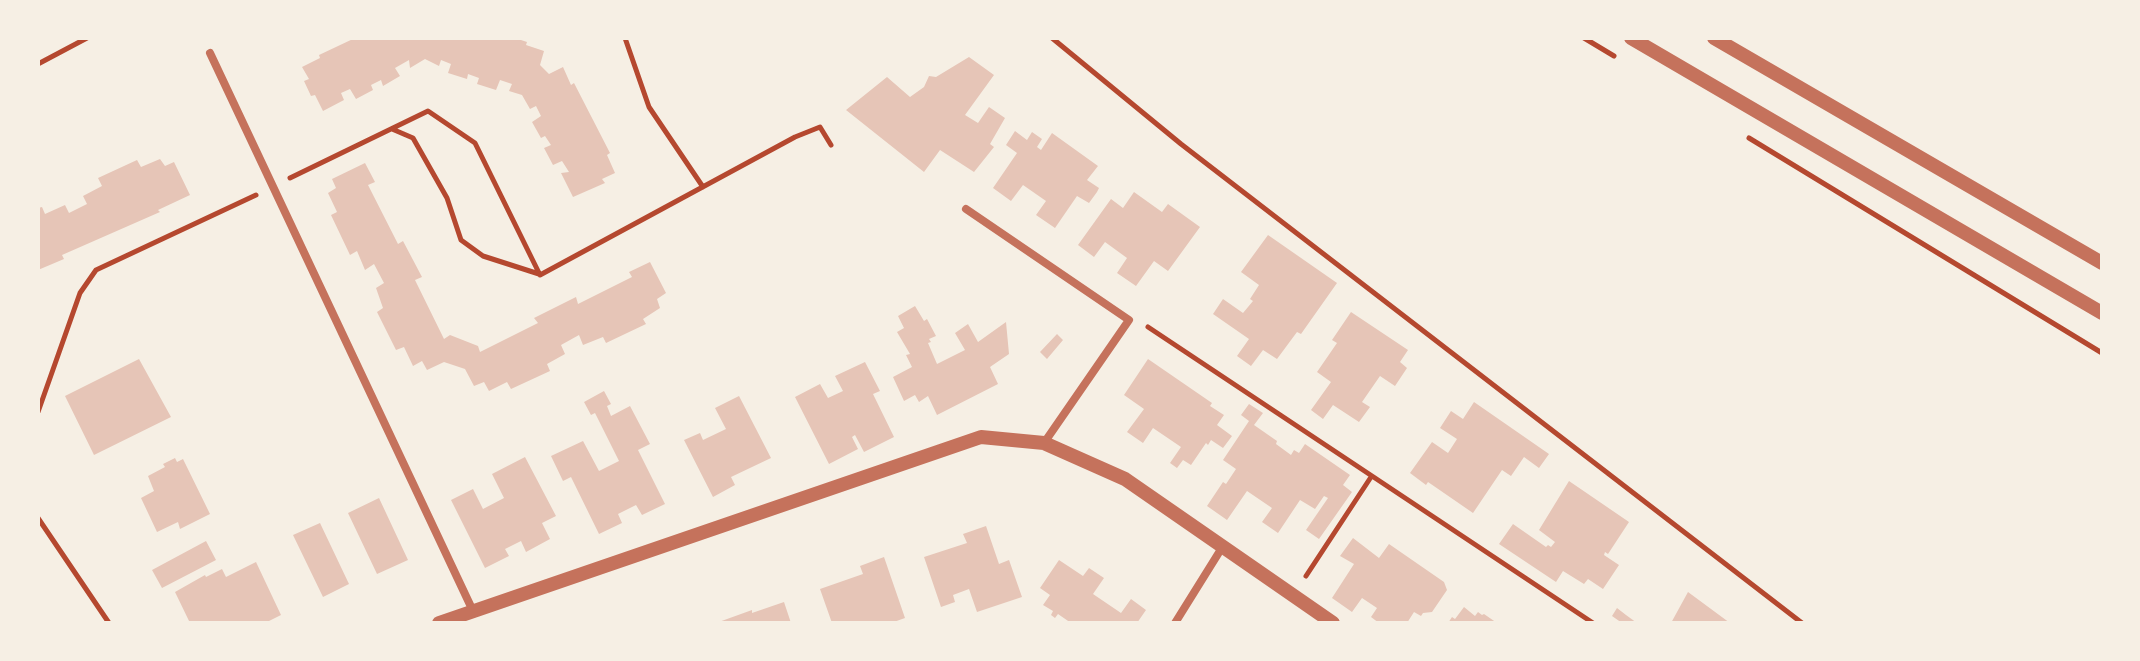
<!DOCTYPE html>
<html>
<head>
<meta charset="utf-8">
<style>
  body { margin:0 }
  #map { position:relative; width:2140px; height:661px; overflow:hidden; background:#f6efe4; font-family:"Space Grotesk",sans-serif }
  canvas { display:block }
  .frame { position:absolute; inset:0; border:40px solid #f6efe4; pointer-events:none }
</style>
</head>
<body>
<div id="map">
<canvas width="2140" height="661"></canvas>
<div class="frame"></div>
</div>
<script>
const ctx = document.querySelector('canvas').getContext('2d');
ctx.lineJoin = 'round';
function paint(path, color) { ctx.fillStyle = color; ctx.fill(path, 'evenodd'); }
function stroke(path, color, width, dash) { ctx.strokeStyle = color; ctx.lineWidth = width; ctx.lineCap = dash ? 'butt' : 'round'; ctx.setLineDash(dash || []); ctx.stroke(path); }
paint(new Path2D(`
  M 355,38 L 515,38 L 527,42 L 526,45 L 544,51 L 540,65 L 549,74 L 563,67 L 571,85 L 574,83 L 610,153 L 607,155 L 615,173 L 602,179 L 605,183 L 573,197 L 561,173 L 569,172 L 562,161 L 553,165 L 544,148 L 551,145 L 545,136 L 541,138 L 532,122 L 541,116 L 536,106 L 530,109 L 522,95 L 509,91 L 512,84 L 500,80 L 496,90 L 477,84 L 479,78 L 468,74 L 467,79 L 448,73 L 451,64 L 441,60 L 439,66 L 425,59 L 410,68 L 409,60 L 395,68 L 400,76 L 383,86 L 381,80 L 371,85 L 373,90 L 356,99 L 350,89 L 341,93 L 344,100 L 323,111 L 315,95 L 311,96 L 304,81 L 309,79 L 302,67 L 320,58 L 319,55 Z
  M 969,57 L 994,75 L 965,115 L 978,123 L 989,107 L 1005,118 L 990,144 L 994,147 L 974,172 L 940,150 L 924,172 L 846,110 L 887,77 L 910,97 L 924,87 L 929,76 L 936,77 Z
  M 1015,131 L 1027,140 L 1032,132 L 1042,139 L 1037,147 L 1041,150 L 1052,133 L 1098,166 L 1087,180 L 1099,188 L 1097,192 L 1089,203 L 1077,196 L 1055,228 L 1036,215 L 1046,201 L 1023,185 L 1011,201 L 993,188 L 1017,153 L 1006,145 Z
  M 160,159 L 165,166 L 174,162 L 190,195 L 158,210 L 160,212 L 62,255 L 64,259 L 38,270 L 38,208 L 42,207 L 45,214 L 65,205 L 69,213 L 87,204 L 83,196 L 102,186 L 98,178 L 137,160 L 141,167 Z
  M 365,163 L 375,182 L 368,185 L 398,244 L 403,241 L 422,277 L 415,280 L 444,339 L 450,335 L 478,346 L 480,352 L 538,323 L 534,318 L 576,297 L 578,304 L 632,277 L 629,272 L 650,262 L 666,293 L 657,299 L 660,308 L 643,319 L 646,324 L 606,343 L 603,337 L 583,345 L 579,335 L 561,345 L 565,354 L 547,364 L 550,371 L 511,389 L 507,382 L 489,391 L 484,382 L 474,386 L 465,369 L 444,362 L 427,370 L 422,361 L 413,366 L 404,347 L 396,350 L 377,312 L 383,308 L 376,288 L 384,283 L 374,264 L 365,270 L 357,251 L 350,255 L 331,215 L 337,212 L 328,193 L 336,188 L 332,179 Z
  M 1134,192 L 1162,212 L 1168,204 L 1200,227 L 1168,271 L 1154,261 L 1136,286 L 1117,273 L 1127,258 L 1105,242 L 1094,257 L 1078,245 L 1111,199 L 1123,208 Z
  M 1268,235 L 1337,283 L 1301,334 L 1297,332 L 1277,359 L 1263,350 L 1251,366 L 1237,356 L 1249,339 L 1213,314 L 1223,299 L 1243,313 L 1253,301 L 1250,299 L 1259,285 L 1241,272 Z
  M 915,306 L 924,321 L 927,319 L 936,336 L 929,339 L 931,342 L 928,343 L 937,364 L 965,350 L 955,333 L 968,324 L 978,342 L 1006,322 L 1009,354 L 990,367 L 998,384 L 937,415 L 928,396 L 919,402 L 915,395 L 904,401 L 893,377 L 912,367 L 906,355 L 910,354 L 897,332 L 904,328 L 898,316 Z
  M 1351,312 L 1408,350 L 1400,362 L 1407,368 L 1395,386 L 1380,376 L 1362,402 L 1370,407 L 1359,422 L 1333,405 L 1323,419 L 1311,410 L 1331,382 L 1317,372 L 1337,343 L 1332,340 Z
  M 1057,334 L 1063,340 L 1047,359 L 1040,352 Z
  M 139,359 L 171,417 L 94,455 L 65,396 Z
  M 1148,359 L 1212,403 L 1210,406 L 1224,415 L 1217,425 L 1232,436 L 1223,448 L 1211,440 L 1208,445 L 1206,443 L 1191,465 L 1183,460 L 1177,468 L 1170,463 L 1181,447 L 1153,428 L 1143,443 L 1127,432 L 1144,409 L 1124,395 Z
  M 865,362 L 880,391 L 873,394 L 894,437 L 864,452 L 855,435 L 852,437 L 858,449 L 829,464 L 795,397 L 820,384 L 828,398 L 843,391 L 835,376 Z
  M 604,391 L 611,404 L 607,406 L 611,416 L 630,406 L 650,444 L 638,450 L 665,504 L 642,515 L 636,505 L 618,514 L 622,523 L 599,534 L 571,477 L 563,481 L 551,456 L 583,441 L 599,471 L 619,461 L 595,413 L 591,415 L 584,402 Z
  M 739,396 L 771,458 L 731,477 L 735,485 L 713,497 L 684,440 L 700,433 L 703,440 L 726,429 L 715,408 Z
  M 1474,402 L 1549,454 L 1539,468 L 1524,457 L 1511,476 L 1502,470 L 1473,513 L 1428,482 L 1426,485 L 1410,473 L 1432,442 L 1448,453 L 1457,439 L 1440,428 L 1451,411 L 1463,419 Z
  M 1249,404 L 1263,413 L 1254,425 L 1277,441 L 1276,444 L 1291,455 L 1294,450 L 1299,453 L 1305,444 L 1350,475 L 1343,485 L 1352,492 L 1319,539 L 1306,530 L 1328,498 L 1324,496 L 1315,509 L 1300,500 L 1278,533 L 1262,522 L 1272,508 L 1247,491 L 1227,520 L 1207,506 L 1223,482 L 1226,484 L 1236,469 L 1223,460 L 1249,421 L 1241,415 Z
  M 525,457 L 556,516 L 542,523 L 550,539 L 526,552 L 521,541 L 505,549 L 509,556 L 485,568 L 451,500 L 473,489 L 483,509 L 504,498 L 492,474 Z
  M 175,458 L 177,462 L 183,459 L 210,514 L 180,529 L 178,522 L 157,532 L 141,498 L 154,491 L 148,476 L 165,467 L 163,464 Z
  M 1569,481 L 1629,522 L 1608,554 L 1605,552 L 1604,555 L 1619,565 L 1603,589 L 1588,579 L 1584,584 L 1563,571 L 1556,582 L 1499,544 L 1513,524 L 1546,547 L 1548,545 L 1551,547 L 1555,542 L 1539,530 Z
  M 379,498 L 408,560 L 377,574 L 348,513 Z
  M 320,523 L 349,584 L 323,597 L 293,535 Z
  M 986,526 L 999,564 L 1009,560 L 1022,597 L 977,612 L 969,589 L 953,595 L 955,602 L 941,607 L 924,557 L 967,543 L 963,534 Z
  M 1353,538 L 1379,558 L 1389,544 L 1444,582 L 1447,590 L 1432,612 L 1423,613 L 1421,616 L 1414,612 L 1407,623 L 1379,623 L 1371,617 L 1377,608 L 1362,598 L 1352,612 L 1332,598 L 1354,564 L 1340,556 Z
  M 206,541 L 216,560 L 162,588 L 152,570 Z
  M 884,557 L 905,618 L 891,623 L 832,623 L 820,589 L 863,574 L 860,566 Z
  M 1059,560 L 1083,576 L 1089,568 L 1104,578 L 1093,594 L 1121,613 L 1131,599 L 1146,610 L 1137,623 L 1071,623 L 1058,614 L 1055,618 L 1051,615 L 1053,611 L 1043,605 L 1050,595 L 1040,588 Z
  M 256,562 L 281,615 L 265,623 L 190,623 L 175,592 L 205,575 L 206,577 L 222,569 L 226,577 Z
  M 1688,592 L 1730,623 L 1671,623 Z
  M 784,602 L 791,623 L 716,623 L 752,610 L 752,613 Z
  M 1464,607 L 1475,616 L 1478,612 L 1482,615 L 1484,614 L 1497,623 L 1448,623 L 1452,617 L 1455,619 Z
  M 1617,608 L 1626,615 L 1637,623 L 1622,623 L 1612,616 Z`), '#e6c5b7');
stroke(new Path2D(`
  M 625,38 L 649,107 L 703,187
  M 1052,38 L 1181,144 L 1802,623
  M 1584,38 L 1614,56
  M 38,64 L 87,38
  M 392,129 L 413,138 L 447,198 L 461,240 L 483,256 L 539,274
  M 1749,138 L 2102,353
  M 290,178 L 428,111 L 475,143 L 540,275 L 795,137 L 820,127 L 831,145
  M 1148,327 L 1593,623
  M 38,412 L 80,293 L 96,270 L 256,195
  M 38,518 L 109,623
  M 1306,576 L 1371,477`), '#b5482f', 5);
stroke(new Path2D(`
  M 210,53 L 473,611
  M 966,209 L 1129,320 L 1044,443
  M 1175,623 L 1223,546`), '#c5725c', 8);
stroke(new Path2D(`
  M 1631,38 L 2102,313
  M 1714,38 L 2102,263
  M 439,623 L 981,437 L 1044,443 L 1125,479 L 1333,623`), '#c5725c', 14);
</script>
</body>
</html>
